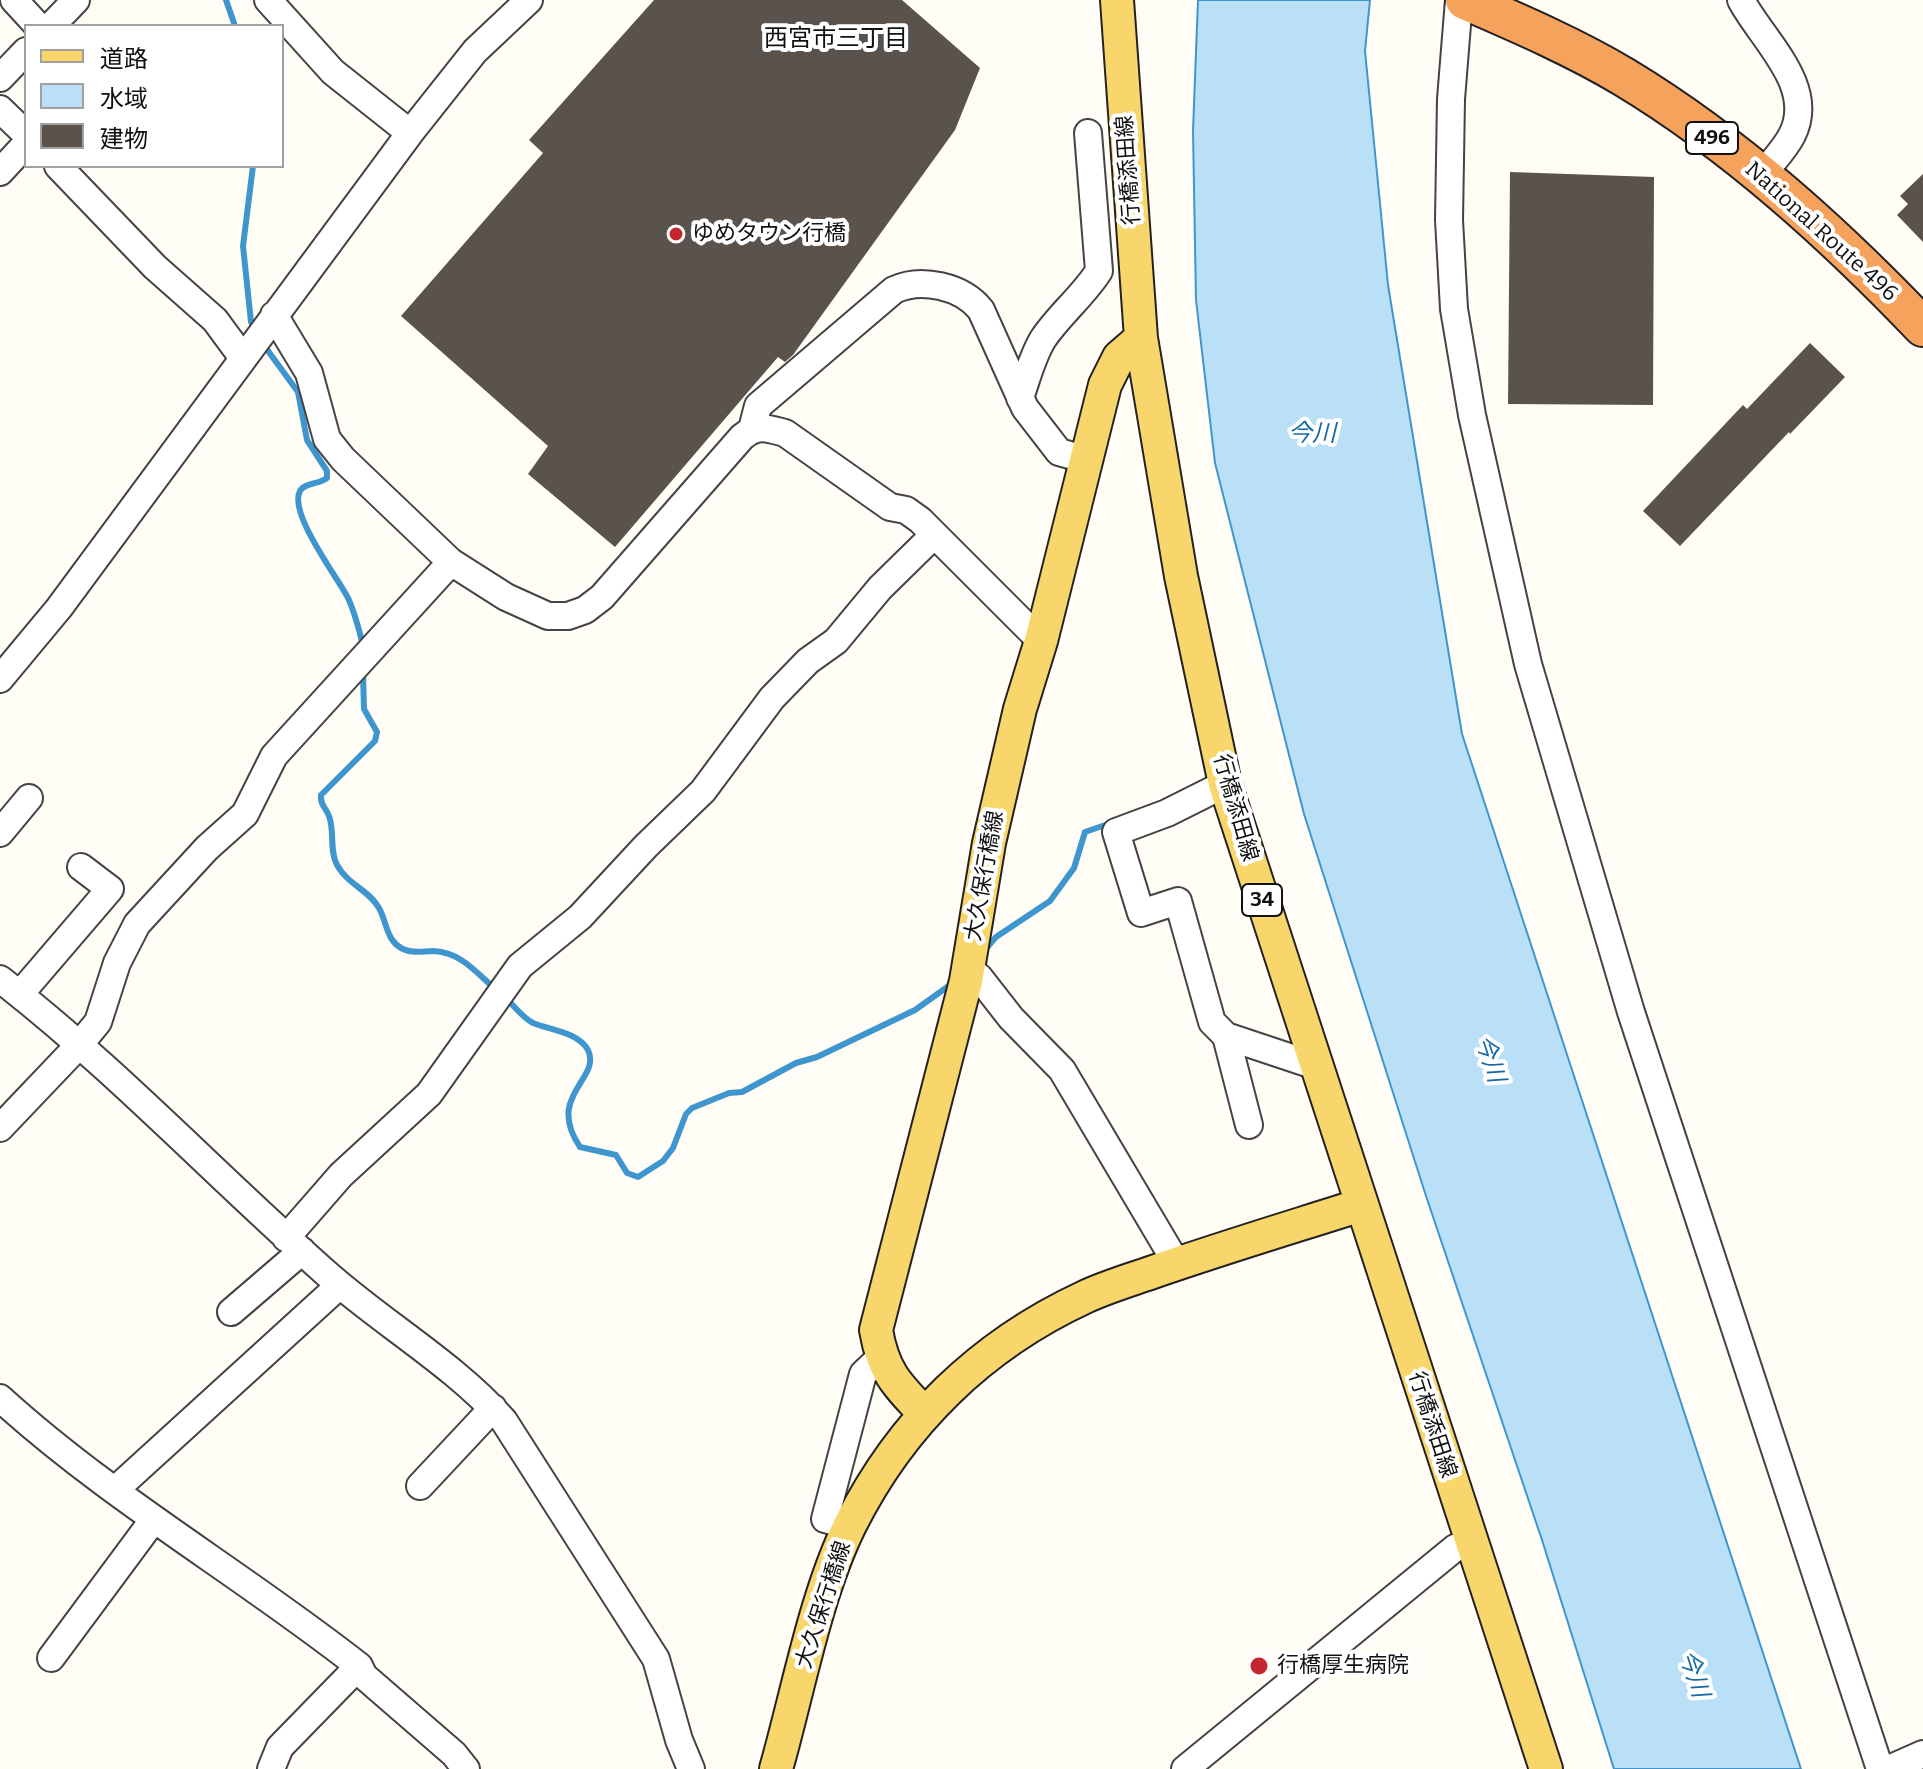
<!DOCTYPE html>
<html>
<head>
<meta charset="utf-8">
<style>
  body { margin:0 }
  #map { position:relative; width:1923px; height:1769px; overflow:hidden; background:#fffdf5; font-family:Bitter,"Noto Sans JP",serif }
  canvas { display:block }
  .legend { position:absolute; left:24px; top:24px; width:260px; height:144px; box-sizing:border-box; background:#fff; border:2px solid #a0a0a0; margin:0; padding:10px 14px; list-style:none; font-size:24px; color:#111 }
  .legend li { display:flex; align-items:center; gap:16px; height:40px }
  .legend b { width:40px; border:2px solid #a0a0a0 }
</style>
</head>
<body>
<div id="map">
<canvas width="1923" height="1769"></canvas>
<ul class="legend">
<li><b style="height:10px;background:#f9d66b"></b>道路</li>
<li><b style="height:22px;background:#b9e0f7"></b>水域</li>
<li><b style="height:22px;background:#5a524d"></b>建物</li>
</ul>
</div>
<script>
const ctx = document.querySelector('canvas').getContext('2d');
ctx.lineJoin = 'round';
function paint(path, color) { ctx.fillStyle = color; ctx.fill(path, 'evenodd'); }
function stroke(path, color, width, dash) { ctx.strokeStyle = color; ctx.lineWidth = width; ctx.lineCap = dash ? 'butt' : 'round'; ctx.setLineDash(dash || []); ctx.stroke(path); }
function write(font, color, halo, rows, align = 'center') {
  ctx.font = font + ' Bitter,"Noto Sans JP",serif'; ctx.lineWidth = 8; ctx.setLineDash([]); ctx.textBaseline = 'middle'; ctx.strokeStyle = halo; ctx.fillStyle = color; for (const [text, x, y, turn = 0] of rows) {
    ctx.save(); ctx.translate(x, y); ctx.rotate((+turn || 0) * Math.PI / 180); ctx.textAlign = isNaN(turn) ? turn : align; if (halo) ctx.strokeText(text, 0, 0); ctx.fillText(text, 0, 0); ctx.restore();
  }
}
const water = new Path2D(`
  M 1198,0 L 1370,0 L 1365,51 L 1388,285 L 1462,734 L 1801,1769 L 1614,1769 L 1542,1540 L 1426,1196 L 1304,814 L 1215,463 L 1196,300 L 1193,131 Z`);
paint(water, '#b9e0f7');
stroke(water, '#3f96cf', 2);
stroke(new Path2D(`
  M 226,0 L 235,26
  M 253,166 L 243,246 L 251,322 L 256,331
  M 263,344 L 298,392 L 307,440 L 327,471 L 327,478 C 320,484 304,483 300,491 C 288,513 338,578 348,598 C 355,613 359,629 363,646
  M 363,673 L 364,709 L 377,732 L 375,741 L 321,795 C 320,805 326,808 329,816 C 335,832 329,850 337,865 C 348,885 369,890 379,908 C 387,922 386,941 403,949 C 413,954 423,951 433,951 C 460,952 475,971 494,988
  M 984,951 L 996,937 L 1050,901 L 1074,868 L 1085,832 L 1111,823
  M 506,998 C 514,1006 523,1018 533,1023 C 550,1030 578,1032 588,1050 C 602,1079 545,1095 580,1147 L 616,1155 L 627,1173 L 638,1177 L 663,1161 L 673,1148 L 686,1114 L 692,1108 L 729,1093 L 742,1092 L 796,1063 L 817,1057 L 915,1010 L 950,985`), '#3f96cf', 6);
paint(new Path2D(`
  M 654,0 L 902,0 L 980,68 L 955,130 L 793,355 L 785,362 L 778,357 L 615,547 L 528,474 L 548,446 L 401,316 L 543,153 L 529,140 Z
  M 1510,172 L 1654,177 L 1653,405 L 1508,404 Z
  M 1923,174 L 1923,242 L 1897,215 L 1908,204 L 1900,196 Z
  M 1810,343 L 1845,377 L 1790,434 L 1789,432 L 1680,546 L 1643,511 L 1743,405 L 1747,409 Z`), '#5a524d');
const minor = new Path2D(`
  M 14,0 L 38,26
  M 268,0 L 333,72 L 410,133
  M 1459,0 L 1451,99 L 1449,220 L 1454,309 L 1472,415 L 1528,664 L 1631,1012 L 1880,1769
  M 1741,0 C 1762,40 1817,86 1792,135 C 1785,149 1772,162 1762,175
  M 51,26 L 76,0
  M 0,78 L 26,51
  M 0,109 L 26,134
  M 58,166 L 155,267 L 215,320 L 243,358
  M 0,172 L 26,144
  M 274,315 L 309,373 L 327,439 L 343,459 L 451,562 L 506,597 L 548,616 L 568,616 L 585,610 L 602,597 L 742,437 C 758,424 766,428 785,433 L 890,507 L 906,510 L 920,520 L 1041,641
  M 1020,398 C 1027,378 1032,357 1043,339 C 1059,315 1083,296 1099,271 L 1088,133
  M 752,429 L 758,406 L 894,290 C 921,277 962,286 981,310 L 1025,408 L 1059,452 L 1087,460
  M 0,679 L 59,608 L 410,133 L 475,51 L 529,0
  M 1225,784 L 1167,813 L 1116,832 L 1141,913 L 1178,901 L 1212,1022 L 1226,1036 L 1316,1066
  M 0,833 L 29,798
  M 0,979 C 116,1069 216,1176 326,1273 C 382,1323 455,1365 504,1421 L 656,1659 L 679,1740 L 691,1769
  M 966,981 L 979,977 L 1011,1018 L 1062,1070 L 1177,1264
  M 20,994 L 110,889 L 81,867
  M 1226,1036 L 1249,1125
  M 0,1128 L 80,1044 L 98,1022 L 117,963 L 137,924 L 207,848 L 245,814 L 274,756 L 451,562
  M 286,1238 L 341,1175 L 429,1094 L 520,966 L 580,917 L 646,846 L 703,791 L 772,698 L 808,661 L 836,641 L 880,588 L 934,535
  M 231,1312 L 302,1251
  M 0,1398 C 111,1499 242,1574 359,1666 L 364,1676 L 454,1754 L 466,1769
  M 420,1486 L 493,1408
  M 115,1490 L 340,1285
  M 850,1526 L 825,1519 L 863,1374 L 881,1357
  M 51,1658 L 154,1519
  M 271,1769 L 280,1747 L 359,1666
  M 1185,1769 L 1455,1548 L 1470,1541
  M 1889,1769 L 1923,1754`);
const major = new Path2D(`
  M 1117,0 L 1141,338 L 1181,576 L 1225,784 L 1546,1769
  M 924,1413 C 896,1384 883,1371 876,1330 L 966,981 L 989,843 L 1020,709 L 1041,641 L 1105,385 L 1119,357 L 1141,338
  M 776,1769 C 798,1692 815,1596 850,1525 C 901,1423 981,1345 1085,1297 C 1106,1287 1130,1280 1153,1272 C 1222,1248 1292,1227 1361,1205`);
const highway = new Path2D(`
  M 1465,0 C 1518,23 1574,47 1624,77 C 1735,144 1834,234 1923,327`);
stroke(minor, '#444', 30);
stroke(major, '#222', 36);
stroke(highway, '#222', 42);
stroke(minor, '#fff', 26);
stroke(major, '#f9d66b', 32);
stroke(highway, '#f5a25d', 38);
for (const [x, y, r, color] of [
  [676,234,8,"#c4262e"],
  [1259,1666,10,"#c4262e"]
]) { const dot = new Path2D(); dot.arc(x, y, r, 0, 2 * Math.PI); ctx.fillStyle = color; ctx.fill(dot); stroke(dot, '#fff', 3); }
for (const [x, y, w] of [
  [1712,138,52],
  [1262,900,40]
]) { const box = new Path2D(); box.roundRect(x - w / 2, y - 16, w, 32, 6); ctx.fillStyle = '#fff'; ctx.fill(box); stroke(box, '#111', 2); }
write('bold 20px', '#111', null, [
  ["496",1712,138],
  ["34",1262,900]
]);
write('22px', '#111', '#fff', [
  ["行橋添田線",1129,170,-94],
  ["National Route 496",1821,232,42],
  ["行橋添田線",1235,808,74],
  ["大久保行橋線",985,876,-80],
  ["行橋添田線",1432,1425,72],
  ["大久保行橋線",824,1605,-72]
]);
write('22px', '#111', '#fff', [
  ["ゆめタウン行橋",692,234],
  ["行橋厚生病院",1277,1666]
], 'left');
write('24px', '#111', '#fff', [
  ["西宮市三丁目",836,39]
]);
write('italic 24px', '#1768a6', '#fff', [
  ["今川",1312,434],
  ["今川",1489,1059,72],
  ["今川",1693,1674,72]
]);
</script>
</body>
</html>
